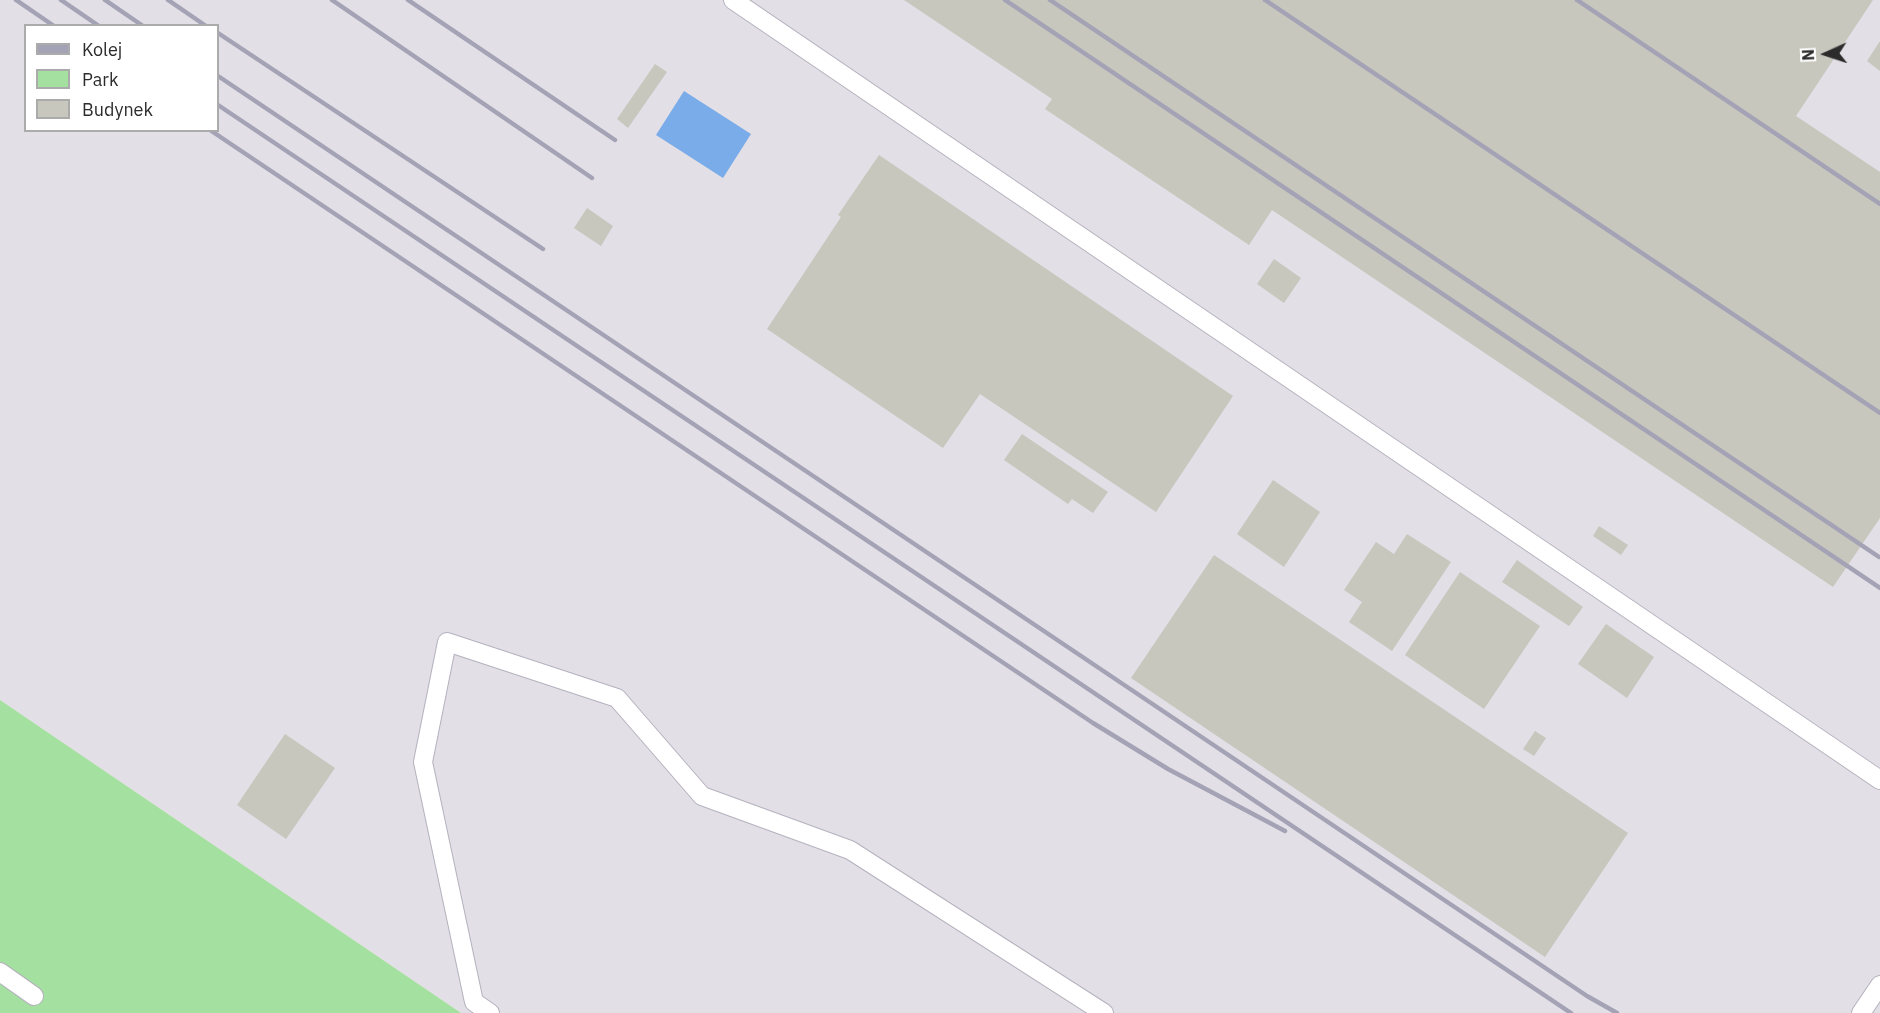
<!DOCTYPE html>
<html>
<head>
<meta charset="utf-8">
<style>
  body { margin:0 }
  #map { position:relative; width:1880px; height:1013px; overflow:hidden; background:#edeadf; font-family:"IBM Plex Sans",sans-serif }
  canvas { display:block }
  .legend { position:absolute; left:24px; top:24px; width:195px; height:108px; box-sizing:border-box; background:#fff; border:2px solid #ababab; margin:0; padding:8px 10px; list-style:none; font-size:18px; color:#2c2c2c }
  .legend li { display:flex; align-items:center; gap:12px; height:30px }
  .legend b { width:30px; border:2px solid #ababab }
  .north { position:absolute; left:1796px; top:24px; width:60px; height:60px; -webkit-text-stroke:4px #fff; paint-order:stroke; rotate:267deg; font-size:16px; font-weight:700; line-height:24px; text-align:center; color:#2c2c2c }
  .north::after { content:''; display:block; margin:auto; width:21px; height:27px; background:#2c2c2c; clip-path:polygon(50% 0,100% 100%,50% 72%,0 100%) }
</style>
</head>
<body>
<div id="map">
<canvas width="1880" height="1013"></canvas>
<ul class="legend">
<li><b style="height:8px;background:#a4a2b5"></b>Kolej</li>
<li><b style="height:16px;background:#a4e09f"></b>Park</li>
<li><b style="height:16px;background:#c8c7be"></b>Budynek</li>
</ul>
<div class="north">N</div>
</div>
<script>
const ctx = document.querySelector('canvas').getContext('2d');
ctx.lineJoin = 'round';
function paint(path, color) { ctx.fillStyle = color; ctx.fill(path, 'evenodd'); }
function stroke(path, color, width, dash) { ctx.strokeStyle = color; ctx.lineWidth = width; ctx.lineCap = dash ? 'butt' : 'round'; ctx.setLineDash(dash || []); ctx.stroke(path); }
paint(new Path2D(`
  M 0,0 L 1880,0 L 1880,1013 L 461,1013 L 0,700 ZM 26,26 L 218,26 L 218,130 L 26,130 Z`), '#e3dfe6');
paint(new Path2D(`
  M 0,700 L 461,1013 L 0,1013 Z`), '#a4e09f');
paint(new Path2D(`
  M 684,91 L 751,134 L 723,178 L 656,135 Z`), '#79ace8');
paint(new Path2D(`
  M 904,0 L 1873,0 L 1796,116 L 1880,172 L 1880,518 L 1833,587 L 1272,210 L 1249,245 L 1045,109 L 1052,99 Z
  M 1880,41 L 1880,71 L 1867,61 Z
  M 655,64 L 667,72 L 628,128 L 617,119 Z
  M 879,155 L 1233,396 L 1156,512 L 980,394 L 943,448 L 767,329 L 841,217 L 838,215 Z
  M 587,208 L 613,226 L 601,246 L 574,228 Z
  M 1274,259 L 1301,278 L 1284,303 L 1257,284 Z
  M 1022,434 L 1108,492 L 1093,513 L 1072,499 L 1068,504 L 1004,460 Z
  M 1273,480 L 1320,512 L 1284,567 L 1237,534 Z
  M 1599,526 L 1628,545 L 1621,555 L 1593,536 Z
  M 1407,534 L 1451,562 L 1392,651 L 1349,622 L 1362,602 L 1344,590 L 1376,542 L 1394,554 Z
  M 1214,555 L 1628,833 L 1545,957 L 1131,678 Z
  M 1517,560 L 1583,607 L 1569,626 L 1502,582 Z
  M 1460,572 L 1540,626 L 1484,709 L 1405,655 Z
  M 1606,624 L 1654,657 L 1627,698 L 1578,664 Z
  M 1535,731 L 1546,738 L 1534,756 L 1523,749 Z
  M 285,734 L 335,768 L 286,839 L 237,805 Z`), '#c8c7be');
const lane = new Path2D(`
  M 733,0 L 1880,780
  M 0,972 L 34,996
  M 490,1013 L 474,1002 L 423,762 L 447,642 L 617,698 L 702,796 L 850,850 L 1104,1013
  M 1861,1013 L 1880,985`);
stroke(lane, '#b4b2be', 20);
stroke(lane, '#fff', 18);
stroke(new Path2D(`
  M 16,0 L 54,26
  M 61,0 L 99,26
  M 105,0 L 143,26
  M 168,0 L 206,26
  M 332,0 L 592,178
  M 408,0 L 615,140
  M 1005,0 L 1880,588
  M 1050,0 L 1879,557
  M 1265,0 L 1880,413
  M 1577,0 L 1880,204
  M 218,33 L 543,249
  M 218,76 L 1587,996 L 1617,1013
  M 218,105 L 1571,1013
  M 210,130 L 1093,723 L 1168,769 L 1285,831`), '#a4a2b5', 4.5);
</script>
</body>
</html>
